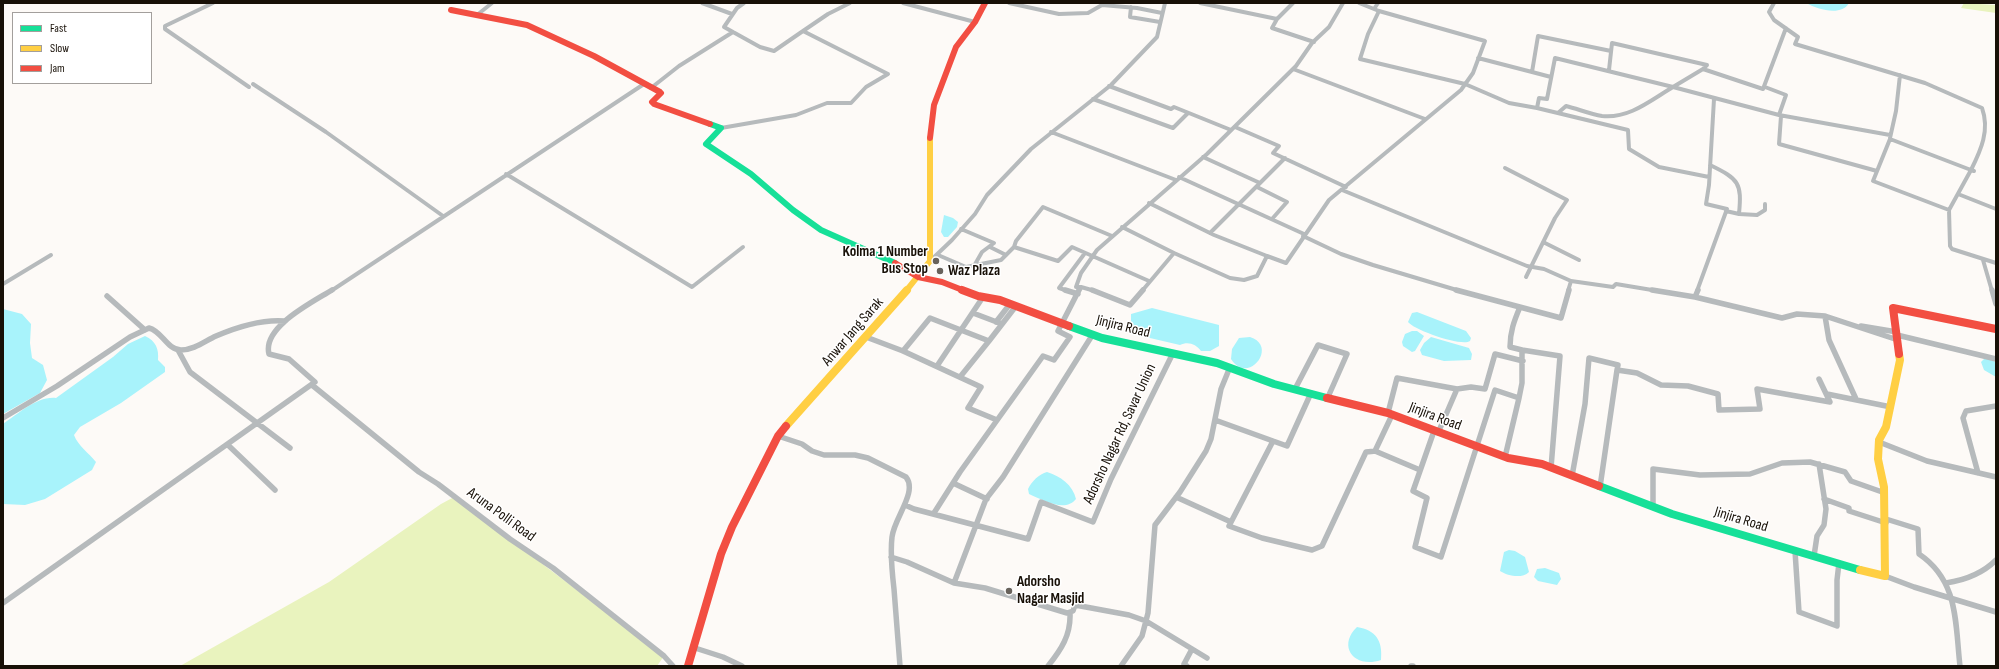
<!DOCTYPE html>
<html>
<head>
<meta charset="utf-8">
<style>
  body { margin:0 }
  #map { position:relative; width:1999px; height:669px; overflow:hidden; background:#fdfaf7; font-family:"Sofia Sans Condensed",sans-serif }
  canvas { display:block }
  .frame { position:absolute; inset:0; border:4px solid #181007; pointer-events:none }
  .legend { position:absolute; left:12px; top:12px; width:140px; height:72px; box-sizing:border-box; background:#fff; border:1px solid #a39f9c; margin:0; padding:5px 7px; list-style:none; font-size:12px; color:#181007 }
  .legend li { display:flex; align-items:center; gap:8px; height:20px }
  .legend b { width:20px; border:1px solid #a39f9c }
</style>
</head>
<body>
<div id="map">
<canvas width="1999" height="669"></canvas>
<div class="frame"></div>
<ul class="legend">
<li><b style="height:5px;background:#16e098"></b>Fast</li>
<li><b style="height:5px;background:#ffcf43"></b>Slow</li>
<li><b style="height:5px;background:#f24e42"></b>Jam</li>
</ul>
</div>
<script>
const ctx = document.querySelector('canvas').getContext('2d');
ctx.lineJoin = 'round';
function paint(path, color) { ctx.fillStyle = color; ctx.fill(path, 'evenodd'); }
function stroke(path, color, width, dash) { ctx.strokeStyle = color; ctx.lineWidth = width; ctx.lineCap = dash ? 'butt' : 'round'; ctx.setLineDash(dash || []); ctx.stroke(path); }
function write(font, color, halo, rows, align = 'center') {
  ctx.font = font + ' "Sofia Sans Condensed",sans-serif'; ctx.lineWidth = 3; ctx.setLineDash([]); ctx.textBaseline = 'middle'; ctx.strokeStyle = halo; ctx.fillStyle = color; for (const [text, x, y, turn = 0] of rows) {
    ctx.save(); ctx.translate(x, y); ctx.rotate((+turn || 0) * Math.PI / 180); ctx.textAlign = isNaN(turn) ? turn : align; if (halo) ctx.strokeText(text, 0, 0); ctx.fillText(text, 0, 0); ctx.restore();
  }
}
paint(new Path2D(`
  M 1964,3 L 1996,5 L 1996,13 L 1961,8 Z
  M 454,497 L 664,656 L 657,666 L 180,666 L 329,582 L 441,504 Z`), '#e9f3be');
paint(new Path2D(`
  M 1806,3 L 1849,3 C 1841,17 1817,9 1806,3 Z
  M 944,215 L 953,218 L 958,222 L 957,227 L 948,237 L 944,237 L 941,232 Z
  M 1152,308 L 1219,325 L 1219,346 L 1210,351 L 1201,351 C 1196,344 1188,341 1180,345 L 1137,335 L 1131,324 L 1131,314 Z
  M 3,309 L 22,314 L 31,324 L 30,343 L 32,358 L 43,365 L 47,380 L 40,393 L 3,414 Z
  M 1417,312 L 1466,331 L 1471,338 L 1470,341 C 1462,347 1414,330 1408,322 L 1412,313 Z
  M 1412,331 L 1417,331 L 1424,336 L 1415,351 L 1412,352 L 1403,346 L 1402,342 L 1405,334 Z
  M 145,336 C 156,341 159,349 158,360 L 165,367 L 165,372 L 121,403 L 80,427 L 74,435 C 78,446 89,453 96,462 L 92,470 L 45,499 L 25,505 L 3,504 L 3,424 C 18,414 37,396 56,398 L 113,357 L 128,344 Z
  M 1250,337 C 1279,346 1248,386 1231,359 L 1232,349 L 1239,338 Z
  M 1431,337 L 1469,348 L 1472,354 L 1471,360 L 1444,361 L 1422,355 L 1420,350 L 1424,343 Z
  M 1985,358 L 1996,362 L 1996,377 L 1984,370 L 1981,362 Z
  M 1047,472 C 1060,476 1073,485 1076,499 C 1065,513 1043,500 1029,494 L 1028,489 C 1032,481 1039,474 1047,472 Z
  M 1509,550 L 1515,551 L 1525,557 L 1529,572 C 1522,579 1508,576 1500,571 L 1504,552 Z
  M 1545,568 L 1559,573 L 1561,579 L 1557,585 L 1538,581 L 1534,577 L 1537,569 Z
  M 1357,627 C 1376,630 1383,641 1381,660 C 1354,669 1337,646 1357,627 Z`), '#a8f3fb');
stroke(new Path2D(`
  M 213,3 L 165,26 L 165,29 L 249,87
  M 702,3 L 732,14
  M 744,3 L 737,8 L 724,27 L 760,47 L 774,51 L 803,31
  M 903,3 L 975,22
  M 1009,3 L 1059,14 L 1088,13 L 1102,5 L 1137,8 L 1162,13
  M 1200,3 L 1277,19 L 1293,3
  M 1359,3 L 1374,9
  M 1378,3 L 1374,9 L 1379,11 L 1368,34 L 1360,59 L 1465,84 L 1509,103 L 1537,108 L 1539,98 L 1547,99 L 1555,58 L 1673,87 L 1703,69 L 1763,89 L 1786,28
  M 1774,3 L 1769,12 L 1774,20 L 1798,37 L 1795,44 L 1925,83 L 1982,108 C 1990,130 1981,150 1971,170
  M 1131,7 L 1130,17 L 1160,22
  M 477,15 L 492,3
  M 1277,19 L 1272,28 L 1314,42
  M 1478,58 L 1532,72
  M 1293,69 L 1425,119
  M 1609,70 L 1612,43 L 1707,65 L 1703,69
  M 1551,77 L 1532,72 L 1538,36 L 1611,51
  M 253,84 L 326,132 L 443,216
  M 1109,86 L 1171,109 L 1174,107 L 1231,130
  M 651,88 L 679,66 L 733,32
  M 1093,99 L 1173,128 L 1188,113
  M 1537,108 L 1628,130 L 1629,149 L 1659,167 L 1709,177
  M 1558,113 L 1566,106 C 1578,109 1590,114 1602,116 C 1629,119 1651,100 1673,87 L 1779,115 L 1786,95 L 1765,87
  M 1779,115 L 1890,135
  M 1781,116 L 1779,144 L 1877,171
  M 1235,127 L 1279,146 L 1273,153 L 1346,187
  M 721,128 L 796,115 L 827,103 L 851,103 L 866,87 L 888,74 L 803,31 L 828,14 L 850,3
  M 1051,132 L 1176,180
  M 1890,138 L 1896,111 L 1900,75
  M 1890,139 L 1971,170 L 1949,210 L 1873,181 Z
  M 1203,157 L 1260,183
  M 1710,165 C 1739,179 1742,183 1739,214 L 1726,211
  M 1505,168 L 1567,200 L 1555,218 L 1526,277
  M 1971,170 L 1974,171
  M 506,174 L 692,287 L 743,247
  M 1179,177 L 1304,234
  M 1257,187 L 1287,202 L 1272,219
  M 1342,190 L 1527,266 L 1544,269 L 1571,281 L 1568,291
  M 1958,194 L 1996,209
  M 1149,203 L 1214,235 L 1267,256
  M 1949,210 L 1950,246 L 1952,249 L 1996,263
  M 1739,214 L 1757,215 L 1765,210 L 1765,204
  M 1122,227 L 1174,253
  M 961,229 L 994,243 L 982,252 L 974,266
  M 1210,233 L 1285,158
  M 1303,236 L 1341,254 L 1373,265 L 1460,291
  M 1543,242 L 1579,260
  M 990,247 L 1006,255
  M 1014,247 L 1058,261 L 1072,247 L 1149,281
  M 938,255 L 966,267 L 1001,260 L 1014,247 L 1016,241 L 1043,207 L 1112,236
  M 1983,260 L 1992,291
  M 930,261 L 952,240 L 975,214 L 987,195 L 1031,149 L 1111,85 L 1157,37 L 1165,3
  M 1571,281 L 1613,287 L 1616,284 L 1658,291
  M 3,284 L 51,255
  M 1081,287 L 1076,287 L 1081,273 L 1097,250 L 1207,154 L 1296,66 L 1312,43 L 1329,27 L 1343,3
  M 331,291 L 644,84
  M 1068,291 L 1059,288 L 1085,253
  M 1079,291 L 1081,287 L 1095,291
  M 1142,291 L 1174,253 L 1230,278 L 1244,280 L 1257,276 L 1267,256 L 1286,263 L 1329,200 L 1461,90 L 1473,73 L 1485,41 L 1379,11
  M 1697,291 L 1727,209 L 1706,204 L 1709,185 L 1714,99`), '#b6babc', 4);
stroke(new Path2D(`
  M 1065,290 L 1078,294
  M 1092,290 L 1130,305 L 1143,290
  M 1456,290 L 1561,318 L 1569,290
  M 1652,290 L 1695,297 L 1698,290
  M 1992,290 L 1996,304
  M 107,296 L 145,330
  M 1695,297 L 1782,318 L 1797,314 L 1825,316 L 1898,340
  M 973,313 L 1002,324
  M 1825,316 L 1829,340 L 1856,399
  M 996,322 L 1010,304
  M 1861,326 L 1897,332
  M 1093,334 L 1003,477 L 986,499 L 954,583 L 985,588 L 1067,613 L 1073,611 L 1075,605 L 1129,615 L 1146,621 L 1207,658
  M 1897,335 L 1996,359
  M 866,337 L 903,351 L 981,387 L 968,408 L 997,420
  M 989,341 L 1016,306
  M 178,350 L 190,372 L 290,448
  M 1522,350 L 1560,356 L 1551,468
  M 903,351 L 930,318 L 989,341 L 960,377
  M 937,366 L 983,297
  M 312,385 L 419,472 L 438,484 L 510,539 L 553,568 L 664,656 L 673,666
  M 1295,389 L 1318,345 L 1347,354 L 1328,397
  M 1457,389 L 1471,387 L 1485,389 L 1495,354 L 1523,361
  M 1827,394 L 1891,407
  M 1388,413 L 1397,378 L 1457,389 L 1438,433
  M 1392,415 L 1375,451 L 1420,470
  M 3,418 L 57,386 L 130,337 L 149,328 C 162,331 167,350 181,350 C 194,350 205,341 216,336 C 237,327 262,319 285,321
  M 1215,420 L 1273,441 L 1229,526 L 1262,538 L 1312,550 L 1322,546 L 1366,452 L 1376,451
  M 1434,431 L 1413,491 L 1427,498 L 1415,547 L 1441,557 L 1495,390 L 1519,398 L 1522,383 L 1522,350 L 1510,347 C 1510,332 1514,321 1520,307
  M 778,436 L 802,444 L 812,451 L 824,455 L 855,455 L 868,458 L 906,477 C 918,492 894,518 892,537 C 890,554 892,572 894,589 C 896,615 898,640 900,666
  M 1273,441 L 1287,446 L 1311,393
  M 1879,442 L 1927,461 L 1996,477
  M 228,445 L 275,490
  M 1505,457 L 1519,398
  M 1978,473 L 1963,418 L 1966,411 L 1996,406
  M 1572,476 L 1585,404 L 1589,358 L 1618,365 L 1617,370
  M 953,483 L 987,499
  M 1600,487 L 1617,370 L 1637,373 L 1661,385 L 1688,386 L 1718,394 L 1719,410 L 1760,409 L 1757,389 L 1830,402 L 1819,379
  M 1176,497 L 1231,522
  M 1824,499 L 1849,508 L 1849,511 L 1886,523
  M 905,505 L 914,509 L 1028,539 L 1041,502 L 1093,522 L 1111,479 L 1173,353
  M 1653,507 L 1653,469 L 1700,475 L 1750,474 L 1782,463 L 1810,462 L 1845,472 L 1851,481 L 1885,493
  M 934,513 L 960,472 L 1043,356 L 1054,360 L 1070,337 L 1058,331 L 1079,290
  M 1886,519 L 1918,529 L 1919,554 C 1959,581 1955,623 1960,666
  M 1795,551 L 1799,612 L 1837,626 L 1837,580 L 1839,563
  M 1814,556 L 1817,536 L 1824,525 L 1826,509 L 1819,464
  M 891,557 L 907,562 L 954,583
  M 1885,576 L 1914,587 L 1996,612
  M 1946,583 C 1966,580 1982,574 1996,560
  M 3,603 L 315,382 L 289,359 L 269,354 C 262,327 313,302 332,290
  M 695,648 L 723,657 L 742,666
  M 1048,666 C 1061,650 1071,635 1070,613
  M 1121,666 L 1142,636 L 1148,613 L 1155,525 L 1180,492 L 1206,451 L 1211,439 L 1221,389 L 1230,367
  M 1187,666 L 1184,664 L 1192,649
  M 1411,666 L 1413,666`), '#b6babc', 5.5);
stroke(new Path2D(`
  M 710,124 L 721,128 L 706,144 L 751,174 L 793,210 L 821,230 L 895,263`), '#16e098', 6);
stroke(new Path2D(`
  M 1069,326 L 1102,338 L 1217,363 L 1274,384 L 1327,398
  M 1599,486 L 1672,514 L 1860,570`), '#16e098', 8);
stroke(new Path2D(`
  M 906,291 L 930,261 L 930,138`), '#ffcf43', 6);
stroke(new Path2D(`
  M 786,426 L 907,290
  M 1860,570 L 1885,576 L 1884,487 L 1878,459 L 1879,440 L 1886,427 L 1900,360 L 1899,354`), '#ffcf43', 8);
stroke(new Path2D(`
  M 451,10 L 527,25 L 594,56 L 660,92 L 661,93 L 652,102 L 654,104 L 710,124
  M 930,138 L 934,105 L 956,47 L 975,22 L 985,3
  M 895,263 L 918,277 L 942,282 L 965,291`), '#f24e42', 6);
stroke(new Path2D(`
  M 962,290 L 978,296 L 1000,300 L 1069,326
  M 1899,354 L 1893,308 L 1996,329
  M 1327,398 L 1388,413 L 1508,458 L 1542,464 L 1599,486
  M 688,666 L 721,554 L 732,527 L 778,436 L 786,426`), '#f24e42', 8);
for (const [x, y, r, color] of [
  [936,261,4,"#68625b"],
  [940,271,4,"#68625b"],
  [1009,591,4,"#68625b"]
]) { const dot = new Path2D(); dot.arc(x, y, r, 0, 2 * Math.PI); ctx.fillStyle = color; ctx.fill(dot); stroke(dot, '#fff', 1.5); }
write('bold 15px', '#181007', '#fff', [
  ["Kolma 1 Number",928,252,"right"],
  ["Bus Stop",928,269,"right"],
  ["Waz Plaza",948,271],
  ["Adorsho",1017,582],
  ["Nagar Masjid",1017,599]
], 'left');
write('15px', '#181007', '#fff', [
  ["Jinjira Road",1123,327,14],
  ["Anwar Jang Sarak",853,332,-49],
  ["Jinjira Road",1435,417,21],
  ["Adorsho Nagar Rd, Savar Union",1120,434,-65],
  ["Aruna Polli Road",501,515,36],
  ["Jinjira Road",1741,520,17]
]);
</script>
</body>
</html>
